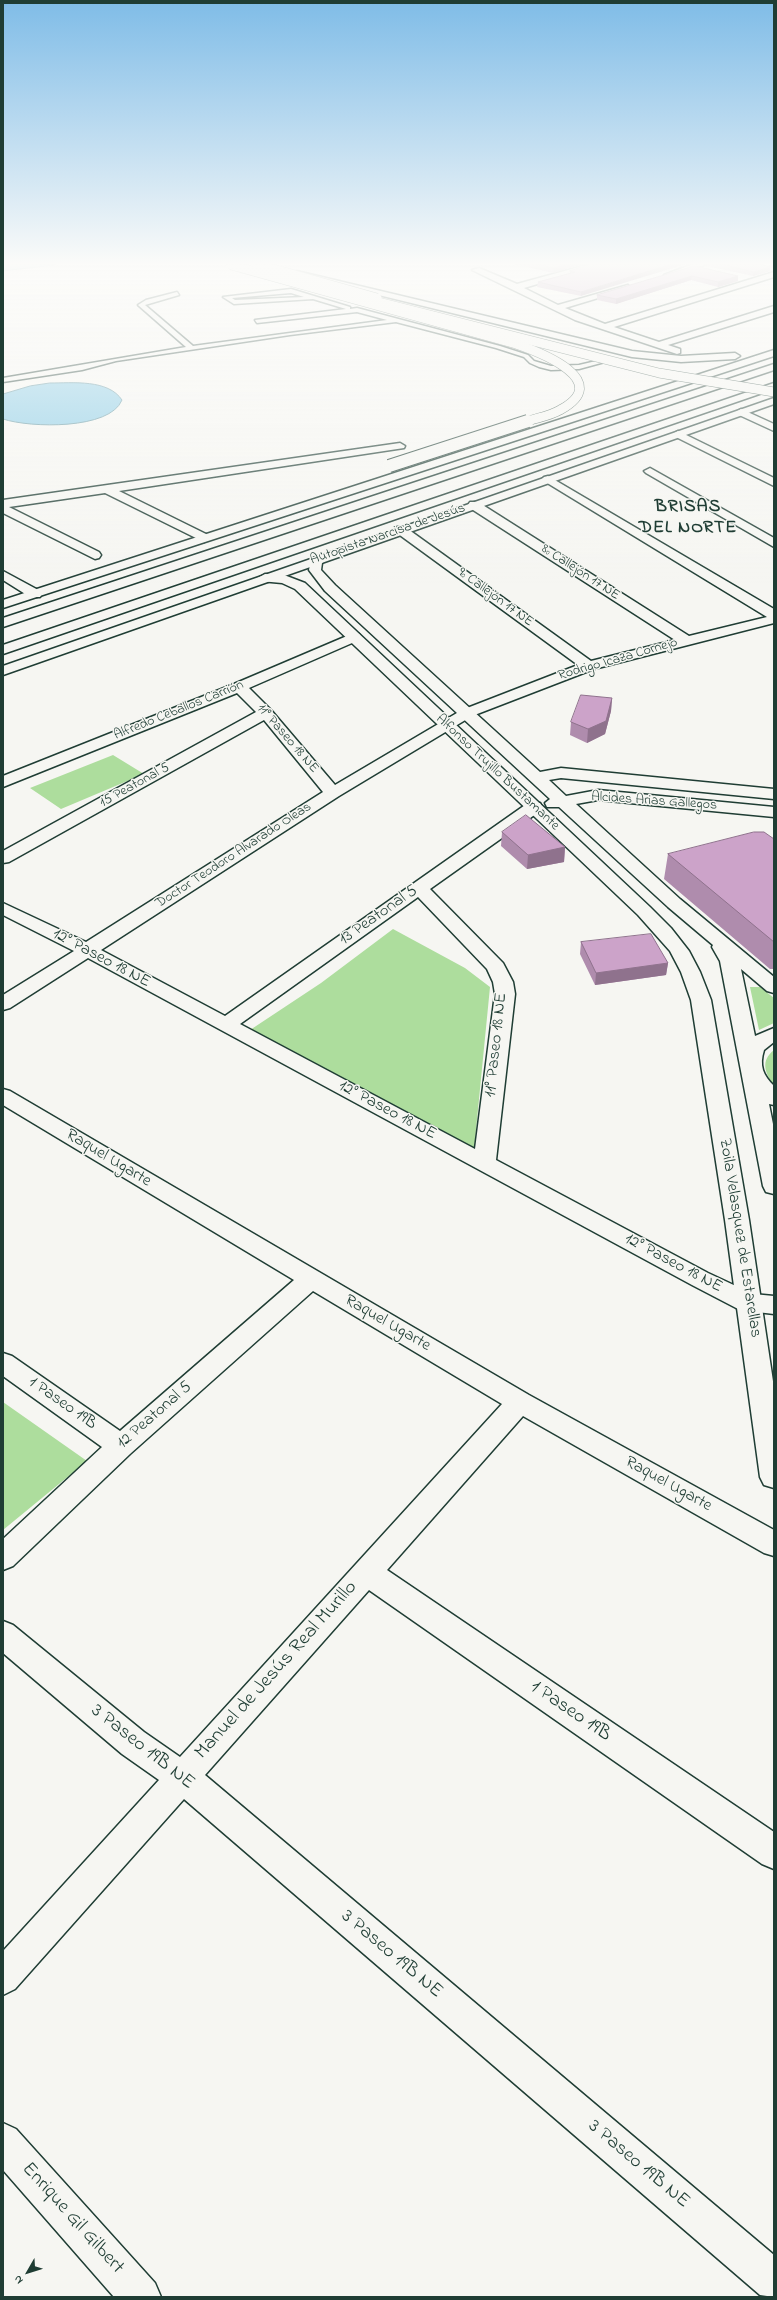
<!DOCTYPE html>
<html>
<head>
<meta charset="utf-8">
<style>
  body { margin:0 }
  #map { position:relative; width:777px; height:2300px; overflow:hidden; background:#f6f6f2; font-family:"Indie Flower",sans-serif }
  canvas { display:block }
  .frame { position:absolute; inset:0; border:4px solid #1f3d34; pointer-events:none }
  .north { position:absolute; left:8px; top:2252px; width:40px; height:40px; -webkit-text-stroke:3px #f6f6f2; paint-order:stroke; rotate:231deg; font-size:11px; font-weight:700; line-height:16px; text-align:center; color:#1f3d34 }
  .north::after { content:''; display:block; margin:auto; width:14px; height:18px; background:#1f3d34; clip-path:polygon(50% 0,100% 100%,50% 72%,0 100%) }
</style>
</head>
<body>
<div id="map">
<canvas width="777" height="2300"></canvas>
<div class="frame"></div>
<div class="north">N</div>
</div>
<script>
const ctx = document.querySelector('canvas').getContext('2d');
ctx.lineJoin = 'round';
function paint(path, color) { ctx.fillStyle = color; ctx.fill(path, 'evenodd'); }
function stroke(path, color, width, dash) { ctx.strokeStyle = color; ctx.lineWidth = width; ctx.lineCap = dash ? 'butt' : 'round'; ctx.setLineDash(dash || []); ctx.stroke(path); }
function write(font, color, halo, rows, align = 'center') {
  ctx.font = font + ' "Indie Flower",sans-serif'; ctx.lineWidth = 3; ctx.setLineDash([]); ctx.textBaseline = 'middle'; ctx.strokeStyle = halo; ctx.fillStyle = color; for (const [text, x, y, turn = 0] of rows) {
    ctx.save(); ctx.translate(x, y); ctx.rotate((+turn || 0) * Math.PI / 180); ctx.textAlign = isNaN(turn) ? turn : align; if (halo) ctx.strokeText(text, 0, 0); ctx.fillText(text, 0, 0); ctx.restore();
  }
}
paint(new Path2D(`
  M 113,755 L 144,774 L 61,809 L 30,788 Z
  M 393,929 L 465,968 L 490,987 L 474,1150 L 244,1034 L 321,983 Z
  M 750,987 L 760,987 L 774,998 L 774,1023 L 759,1030 Z
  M 774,1050 L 774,1086 C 765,1073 760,1061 774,1050 Z
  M 3,1402 L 87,1461 L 3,1530 Z`), '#addd9d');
const water = new Path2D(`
  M 3,264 L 55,264 L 55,265 L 3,271 Z
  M 50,383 C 73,383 108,379 122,400 C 110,430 30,428 3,419 L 3,394 L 30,386 Z`);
paint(water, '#83c9e5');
stroke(water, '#5b919e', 1);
const service = new Path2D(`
  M 291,289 L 350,307 L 350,309 L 357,308 L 500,346 L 528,355 L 534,361 L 551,366 L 579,365 L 609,358 L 612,360 L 579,369 L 551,370 L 539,367 L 530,363 L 524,357 L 496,348 L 396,322 L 290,335 L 116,361 L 82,370 L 3,382 L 3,378 L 186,347 L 138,305 L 146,300 L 177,292 L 179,295 L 145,305 L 193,346 L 387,320 L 357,312 L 257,323 L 255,320 L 346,309 L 313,299 L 234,304 L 223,297 ZM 291,293 L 304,297 L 235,300 L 232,298 Z`);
const minor = new Path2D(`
  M 590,264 L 605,264 L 524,288 L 558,305 L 628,285 L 628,289 L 565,308 L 605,324 L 774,272 L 774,277 L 614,327 L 659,342 L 774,306 L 774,312 L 668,345 L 680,349 L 680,353 L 677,354 L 575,320 L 472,270 L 479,268 L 517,284 Z
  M 693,264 L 707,264 L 668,277 L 664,275 Z
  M 741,409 L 774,424 L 774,431 L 737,414 L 736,412 Z
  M 678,431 L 774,478 L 774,486 L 674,436 L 673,434 Z
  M 400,443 L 405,446 L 404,448 L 119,491 L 208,535 L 210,538 L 204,542 L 105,493 L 9,507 L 99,552 L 101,555 L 99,558 L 95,559 L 3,513 L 3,500 Z
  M 650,468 L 774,538 L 774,547 L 646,473 L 644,471 Z
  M 548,476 L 774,609 L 774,623 L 594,669 L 472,716 L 339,796 L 101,950 L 225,1016 L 528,803 L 540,803 L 542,807 L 540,811 L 430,889 L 503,963 L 513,982 L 515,994 L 496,1160 L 708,1273 L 753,1294 L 774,1296 L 774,1314 L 740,1310 L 692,1285 L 88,958 L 10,1008 L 3,1010 L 3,995 L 74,951 L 3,915 L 3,903 L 86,942 L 323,792 L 264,720 L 9,862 L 3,863 L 3,851 L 256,712 L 237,693 L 3,787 L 3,776 L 234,684 L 354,633 L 359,634 L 361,637 L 359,640 L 249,688 L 271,710 L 335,785 L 462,710 L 578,665 L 397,533 L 395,530 L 397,527 L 405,527 L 591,661 L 675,640 L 470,508 L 468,505 L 470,502 L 478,502 L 689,636 L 767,617 L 544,481 L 542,479 L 544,477 ZM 418,897 L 487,969 L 493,982 L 495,994 L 475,1149 L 240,1024 Z
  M 3,571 L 40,591 L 42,594 L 40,597 L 30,597 L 3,580 Z
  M 3,1089 L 10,1091 L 529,1395 L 774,1530 L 774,1556 L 764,1553 L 523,1416 L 387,1570 L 774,1832 L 774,1869 L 762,1864 L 369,1590 L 205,1775 L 774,2255 L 774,2297 L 760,2295 L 184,1799 L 15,1989 L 3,1995 L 3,1951 L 159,1780 L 122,1754 L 3,1653 L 3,1621 L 13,1625 L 144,1732 L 180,1757 L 502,1404 L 313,1291 L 130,1454 L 13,1566 L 3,1570 L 3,1539 L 102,1447 L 3,1376 L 3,1353 L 12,1356 L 120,1431 L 294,1280 L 3,1105 Z
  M 3,2123 L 16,2129 L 155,2283 L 161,2297 L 114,2297 L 3,2170 Z`);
const tertiary = new Path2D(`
  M 321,554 L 327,558 L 322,563 L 321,570 L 335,585 L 540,772 L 561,768 L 774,789 L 774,799 L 561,778 L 549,780 L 566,796 L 598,790 L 774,807 L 774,817 L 598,800 L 576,804 L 680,899 L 774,977 L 774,993 L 767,991 L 741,969 L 755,1036 L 774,1028 L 774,1042 L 764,1050 C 759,1066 763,1075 774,1086 L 774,1105 L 769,1104 L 774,1129 L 774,1194 L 766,1192 L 763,1186 L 720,961 L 712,947 L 713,945 L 668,907 L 559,807 L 547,807 L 545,803 L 550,799 L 325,591 L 309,570 L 311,559 Z
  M 265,574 L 284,575 L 305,583 L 650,907 L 671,928 L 689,951 L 700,972 L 711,1000 L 749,1220 L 774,1388 L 774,1488 L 764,1485 L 760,1477 L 725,1220 L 691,1000 L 681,972 L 670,951 L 638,915 L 295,589 L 282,583 L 260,581 L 258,578 Z`);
const primary = new Path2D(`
  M 297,271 L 632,351 L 681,356 L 735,353 L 740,356 L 735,359 L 681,362 L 632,357 L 297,275 Z
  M 774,350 L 774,356 L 3,608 L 3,600 Z
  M 774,398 L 774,404 L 3,675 L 3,666 Z`);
const trunk = new Path2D(`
  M 774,364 L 774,370 L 3,627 L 3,618 Z
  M 774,383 L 774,389 L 3,654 L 3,645 Z`);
stroke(service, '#1f3d34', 3);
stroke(minor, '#1f3d34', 3);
stroke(tertiary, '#1f3d34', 3);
stroke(primary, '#1f3d34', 3);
stroke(trunk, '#1f3d34', 3);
paint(service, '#f6f6f2');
paint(minor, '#f6f6f2');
paint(tertiary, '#f6f6f2');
paint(primary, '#f6f6f2');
paint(trunk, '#f6f6f2');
const secondaryBridge = new Path2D(`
  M 256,264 L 377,298
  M 363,298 L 659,373 L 774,392`);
const primaryBridgeFar1 = new Path2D(`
  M 231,265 L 516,344 C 542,353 614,381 560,410 C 550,416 536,418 525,422`);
const primaryBridge = new Path2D(`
  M 389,466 L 528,421`);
stroke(secondaryBridge, '#1f3d34', 10, []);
stroke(primaryBridgeFar1, '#1f3d34', 10, []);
stroke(primaryBridge, '#1f3d34', 14, []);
stroke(secondaryBridge, '#f6f6f2', 9);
stroke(primaryBridgeFar1, '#f6f6f2', 9);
stroke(primaryBridge, '#f6f6f2', 12);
paint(new Path2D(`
  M 514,264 L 582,264 L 553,273 Z
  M 591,264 L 581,296 L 537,287 L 538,282 L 570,274 L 570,271 Z
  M 707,264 L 759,264 L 770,271 L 753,276 L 707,266 Z
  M 695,266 L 738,281 L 718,287 L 691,280 L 616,304 L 597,300 L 597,295 Z
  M 612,698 L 611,711 L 605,734 L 587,743 L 570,735 L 571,722 Z
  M 502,832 L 565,847 L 564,862 L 527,869 L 501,846 Z
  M 774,839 L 774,969 L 770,969 L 664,879 L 668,854 Z
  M 581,942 L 668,963 L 666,975 L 595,985 L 580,954 Z`), '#af8cad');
paint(new Path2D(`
  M 567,264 L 582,264 L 553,273 L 554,268 Z
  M 672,264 L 686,264 L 581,296 L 581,292 Z
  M 770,267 L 770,271 L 753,276 L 754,272 Z
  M 692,276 L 691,280 L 616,304 L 616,299 Z
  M 738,276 L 738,281 L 718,287 L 718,282 Z
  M 612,698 L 611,711 L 605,734 L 587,743 L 588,729 Z
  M 565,847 L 564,862 L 527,869 L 528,855 Z
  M 668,963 L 666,975 L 595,985 L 596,973 Z`), '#8f728d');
const building = new Path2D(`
  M 536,264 L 567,264 L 554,268 Z
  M 591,264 L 672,264 L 581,292 L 538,282 L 575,272 L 570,271 Z
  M 722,264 L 759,264 L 770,267 L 754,272 Z
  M 695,266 L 738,276 L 718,282 L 692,276 L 616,299 L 597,295 Z
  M 581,695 L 612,698 L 606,721 L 588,729 L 571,722 Z
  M 526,815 L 565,847 L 528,855 L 502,832 Z
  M 754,832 L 764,832 L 774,839 L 774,942 L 668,854 Z
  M 651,934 L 668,963 L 596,973 L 581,942 Z`);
paint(building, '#cca3c9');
stroke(building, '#8f728d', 1);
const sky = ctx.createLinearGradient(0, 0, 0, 586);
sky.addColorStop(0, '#7fbce7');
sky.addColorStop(0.45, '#fbfbf9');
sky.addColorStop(1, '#fbfbf900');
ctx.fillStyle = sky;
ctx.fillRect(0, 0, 777, 586);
write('14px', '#1f3d34', '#f6f6f2', [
  ["Autopista Narcisa de Jesús",388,535,-19],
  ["8º Callejón 17 NE",580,573,33],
  ["9º Callejón 17 NE",495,598,36],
  ["Rodrigo Icaza Cornejo",618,660,-16],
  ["Alfredo Ceballos Carrión",179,711,-22],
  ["11° Paseo 18 NE",287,739,49],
  ["Alfonso Trujillo Bustamante",497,773,43],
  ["15 Peatonal 5",135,786,-29],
  ["Alcides Arias Gallegos",654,802,4],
  ["Doctor Teodoro Alvarado Oleas",234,856,-33]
]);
write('17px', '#1f3d34', '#f6f6f2', [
  ["13 Peatonal 5",379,916,-35],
  ["12° Paseo 18 NE",101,959,28],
  ["11° Paseo 18 NE",497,1045,-84],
  ["12° Paseo 18 NE",387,1111,28],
  ["Raquel Ugarte",108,1159,31],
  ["Zoila Velasquez de Estarellas",739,1238,81],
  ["12° Paseo 18 NE",673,1264,28],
  ["Raquel Ugarte",387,1324,30],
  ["1 Paseo 19B",62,1404,35],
  ["12 Peatonal 5",155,1416,-41],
  ["Raquel Ugarte",668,1485,29]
]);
ctx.letterSpacing = '1px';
write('bold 18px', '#1f3d34', '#f6f6f2', [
  ["BRISAS",688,508],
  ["DEL NORTE",688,529]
]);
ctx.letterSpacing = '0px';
write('20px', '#1f3d34', '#f6f6f2', [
  ["Manuel de Jesús Real Murillo",277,1671,-48],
  ["1 Paseo 19B",570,1712,34],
  ["3 Paseo 19B NE",142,1748,38],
  ["3 Paseo 19B NE",391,1955,40],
  ["3 Paseo 19B NE",638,2165,40],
  ["Enrique Gil Gilbert",72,2219,48]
]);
</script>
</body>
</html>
